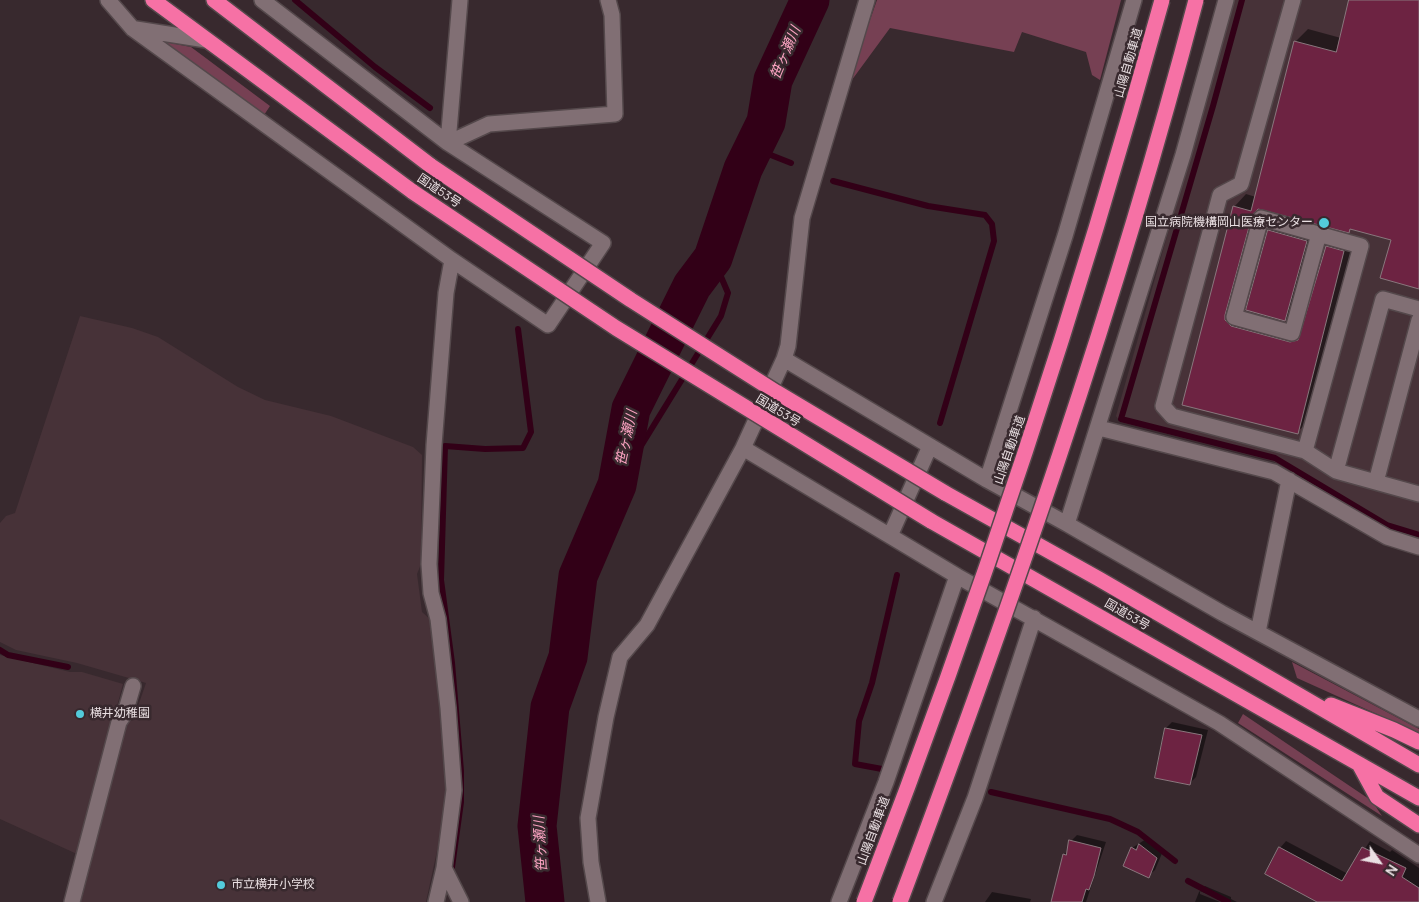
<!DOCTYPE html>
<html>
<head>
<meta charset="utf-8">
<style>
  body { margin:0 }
  #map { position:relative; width:1419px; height:902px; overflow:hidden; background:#38292e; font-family:Manrope,sans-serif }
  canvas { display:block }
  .north { position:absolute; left:1354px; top:837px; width:50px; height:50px; -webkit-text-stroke:4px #38292e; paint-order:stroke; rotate:123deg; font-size:14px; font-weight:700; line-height:20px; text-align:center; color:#eae0e3 }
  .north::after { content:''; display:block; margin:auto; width:18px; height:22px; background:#eae0e3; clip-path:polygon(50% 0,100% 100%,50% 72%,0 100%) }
</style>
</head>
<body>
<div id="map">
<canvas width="1419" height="902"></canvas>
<div class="north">N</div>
</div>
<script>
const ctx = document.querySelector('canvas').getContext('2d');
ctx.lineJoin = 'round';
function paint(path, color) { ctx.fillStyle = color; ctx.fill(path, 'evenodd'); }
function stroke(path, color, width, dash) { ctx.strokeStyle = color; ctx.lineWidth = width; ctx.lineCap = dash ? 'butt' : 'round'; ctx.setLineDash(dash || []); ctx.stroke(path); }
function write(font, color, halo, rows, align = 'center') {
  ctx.font = font + ' Manrope,"Noto Sans JP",sans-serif'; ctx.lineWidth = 5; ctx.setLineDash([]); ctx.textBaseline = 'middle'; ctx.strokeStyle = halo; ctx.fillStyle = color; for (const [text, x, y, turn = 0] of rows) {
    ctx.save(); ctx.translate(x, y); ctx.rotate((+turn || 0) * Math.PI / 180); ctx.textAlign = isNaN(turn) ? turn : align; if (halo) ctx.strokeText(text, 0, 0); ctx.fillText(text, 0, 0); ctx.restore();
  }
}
paint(new Path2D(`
  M 1234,0 L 1419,0 L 1419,539 L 1384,527 L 1273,461 L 1120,422 L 1116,416 Z
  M 80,316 L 132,328 L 158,337 L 238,387 L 265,400 L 331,416 L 413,447 L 422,455 L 421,564 L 417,574 L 422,612 L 431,620 L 444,736 L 447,791 L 440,837 L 426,902 L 81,902 L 127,722 L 135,715 L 146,683 L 77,663 L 16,650 L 0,642 L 0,523 L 6,516 L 15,513 Z
  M 0,655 L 70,672 L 82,672 L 123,684 L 77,854 L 0,819 Z`), '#473238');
paint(new Path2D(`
  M 877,0 L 1121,0 L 1100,80 L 1092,75 L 1086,52 L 1022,32 L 1014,52 L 890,28 L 846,88 Z
  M 160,41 L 191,47 L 270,106 L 262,118 Z
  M 1292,662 L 1419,729 L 1419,733 L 1297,678 Z
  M 1243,714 L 1372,801 L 1382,816 L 1238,723 Z`), '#764053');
paint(new Path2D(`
  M 1351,0 L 1419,0 L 1419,287 L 1392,239 L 1351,228 L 1348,231 L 1264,208 L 1237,301 L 1244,314 L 1302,330 L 1327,246 L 1339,234 L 1356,239 L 1310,420 L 1297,432 L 1184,404 L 1234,207 L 1246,194 L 1256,197 L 1295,42 L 1308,29 L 1341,38 Z
  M 1281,218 L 1319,228 L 1298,307 L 1285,320 L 1269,230 Z
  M 1172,722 L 1208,730 L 1196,777 L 1190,783 L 1166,728 Z
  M 1077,835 L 1106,842 L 1086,902 L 1051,902 L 1064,855 L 1068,850 L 1071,841 Z
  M 1146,839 L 1163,851 L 1155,870 L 1148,876 L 1132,848 Z
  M 1286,841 L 1348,874 L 1370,841 L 1390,852 L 1392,850 L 1419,868 L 1419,902 L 1320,902 L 1280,848 Z
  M 1205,886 L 1231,897 L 1231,899 L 1237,902 L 1226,902 L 1200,891 L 1200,894 L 1220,902 L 1195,902 L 1199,892 Z
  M 992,892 L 1031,899 L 1030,902 L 985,902 Z`), '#0007');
stroke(new Path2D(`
  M 295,0 L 375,67 L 430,108
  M 1242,0 L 1213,106 L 1121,419 L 1275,458 L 1387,525 L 1419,535
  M 753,148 L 791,163
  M 833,181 L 928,206 L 985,215 L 992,224 L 994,241 L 940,423
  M 617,485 L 721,316 L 728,293 L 713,258
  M 0,650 L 8,655 L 68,667
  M 882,769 L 855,764 L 859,721 L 872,683 L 897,575
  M 991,792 L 1110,819 L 1138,832 L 1175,861
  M 452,867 L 461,802 L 461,771 L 452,663 L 441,580 L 445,446 L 485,449 L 523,448 L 531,432 L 518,329
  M 1188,881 L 1228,902`), '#320017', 6);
stroke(new Path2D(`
  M 545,902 L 537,826 L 550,707 L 568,657 L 578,576 L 617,485 L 631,409 L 692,286 L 713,258 L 743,169 L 766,122 L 773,80 L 810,0`), '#320017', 39);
const building = new Path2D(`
  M 1349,0 L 1419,0 L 1419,289 L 1380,278 L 1391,240 L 1350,229 L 1349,233 L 1258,209 L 1252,216 L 1225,315 L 1225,320 L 1231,326 L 1290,342 L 1298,340 L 1326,246 L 1344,251 L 1298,434 L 1182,405 L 1233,206 L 1251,211 L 1294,41 L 1336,52 Z
  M 1268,230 L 1307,241 L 1285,321 L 1246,310 Z
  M 1165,728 L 1202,735 L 1190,785 L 1155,778 Z
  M 1069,840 L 1101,848 L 1094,876 L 1089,890 L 1086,889 L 1082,902 L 1051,902 L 1063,854 L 1066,855 Z
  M 1139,844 L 1157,858 L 1149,878 L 1123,866 L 1131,847 L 1136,850 Z
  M 1279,847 L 1342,881 L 1362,847 L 1406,868 L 1402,877 L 1419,888 L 1419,902 L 1317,902 L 1265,874 Z`);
paint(building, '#6d2342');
stroke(building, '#89777d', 1);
const minor = new Path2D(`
  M 108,0 L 133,29 L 452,260 L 548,325 L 603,243 L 448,143 L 460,0
  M 262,0 L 448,143 L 489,124 L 615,114 L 612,15 L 608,0
  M 1226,0 L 1183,155 L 1067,524 L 1222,613 L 1419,719
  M 1293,0 L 1241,184 L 1220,195 L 1163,406 L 1172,416 L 1305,451 L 1336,471
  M 136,29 L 206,40
  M 1419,309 L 1383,299 L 1336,471 L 1419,494
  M 784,359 L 987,480
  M 1099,428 L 1274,472 L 1387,537 L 1419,547
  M 743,448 L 957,576 L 1219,723 L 1419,855
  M 1305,451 L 1361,246 L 1261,218 L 1234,317 L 1292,333 L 1319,234
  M 1376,482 L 1419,320
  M 1067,524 L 987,480 L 1065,236 L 1134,0
  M 890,536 L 930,446
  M 1258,632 L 1289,480
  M 444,868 L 461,902
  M 72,902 L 119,722 L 125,713 L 133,686
  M 436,902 L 444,868 L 454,790 L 448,708 L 438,619 L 431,593 L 429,564 L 434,445 L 446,293 L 452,260
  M 598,902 L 591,862 L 588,818 L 606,717 L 620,657 L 647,625 L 743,448 L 784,359 L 788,346 L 802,218 L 867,0
  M 839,902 L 886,782 L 957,576
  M 934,902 L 975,798 L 1034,618`);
const highway = new Path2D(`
  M 153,0 L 413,192
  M 214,0 L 431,166
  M 945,493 L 1099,579 L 1419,765
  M 931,521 L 1419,798
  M 1331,705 L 1394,730 L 1419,742
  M 1359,764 L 1377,797 L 1419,825`);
stroke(minor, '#54484b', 18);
stroke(highway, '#54484b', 18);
stroke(minor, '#816f74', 15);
stroke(highway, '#f671a5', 15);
const highwayBridge = new Path2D(`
  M 431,166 L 631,300 L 776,392 L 945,493
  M 413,192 L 616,328 L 931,521
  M 864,902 C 978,607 1078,305 1162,0
  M 900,902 C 1011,606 1116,306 1196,0`);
stroke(highwayBridge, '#54484b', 18, []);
stroke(highwayBridge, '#f671a5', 15);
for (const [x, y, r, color] of [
  [1324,223,6,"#53cbdb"],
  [80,714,5,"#53cbdb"],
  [221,885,5,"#53cbdb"]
]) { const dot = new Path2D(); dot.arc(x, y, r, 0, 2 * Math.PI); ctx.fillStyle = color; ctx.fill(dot); stroke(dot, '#38292e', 2); }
write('12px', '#eae0e3', '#38292e', [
  ["山陽自動車道",1129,63,-74],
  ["国道53号",439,191,34],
  ["国道53号",778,411,31],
  ["山陽自動車道",1010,450,-71],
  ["国道53号",1127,615,30],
  ["山陽自動車道",874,831,-70]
]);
write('12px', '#eae0e3', '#38292e', [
  ["国立病院機構岡山医療センター",1313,223,"right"],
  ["横井幼稚園",90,714],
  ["市立横井小学校",231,885]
], 'left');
write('italic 14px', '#fca3c2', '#38292e', [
  ["笹ヶ瀬川",786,53,-67],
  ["笹ヶ瀬川",627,438,-78],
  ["笹ヶ瀬川",541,844,-93]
]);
</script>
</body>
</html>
